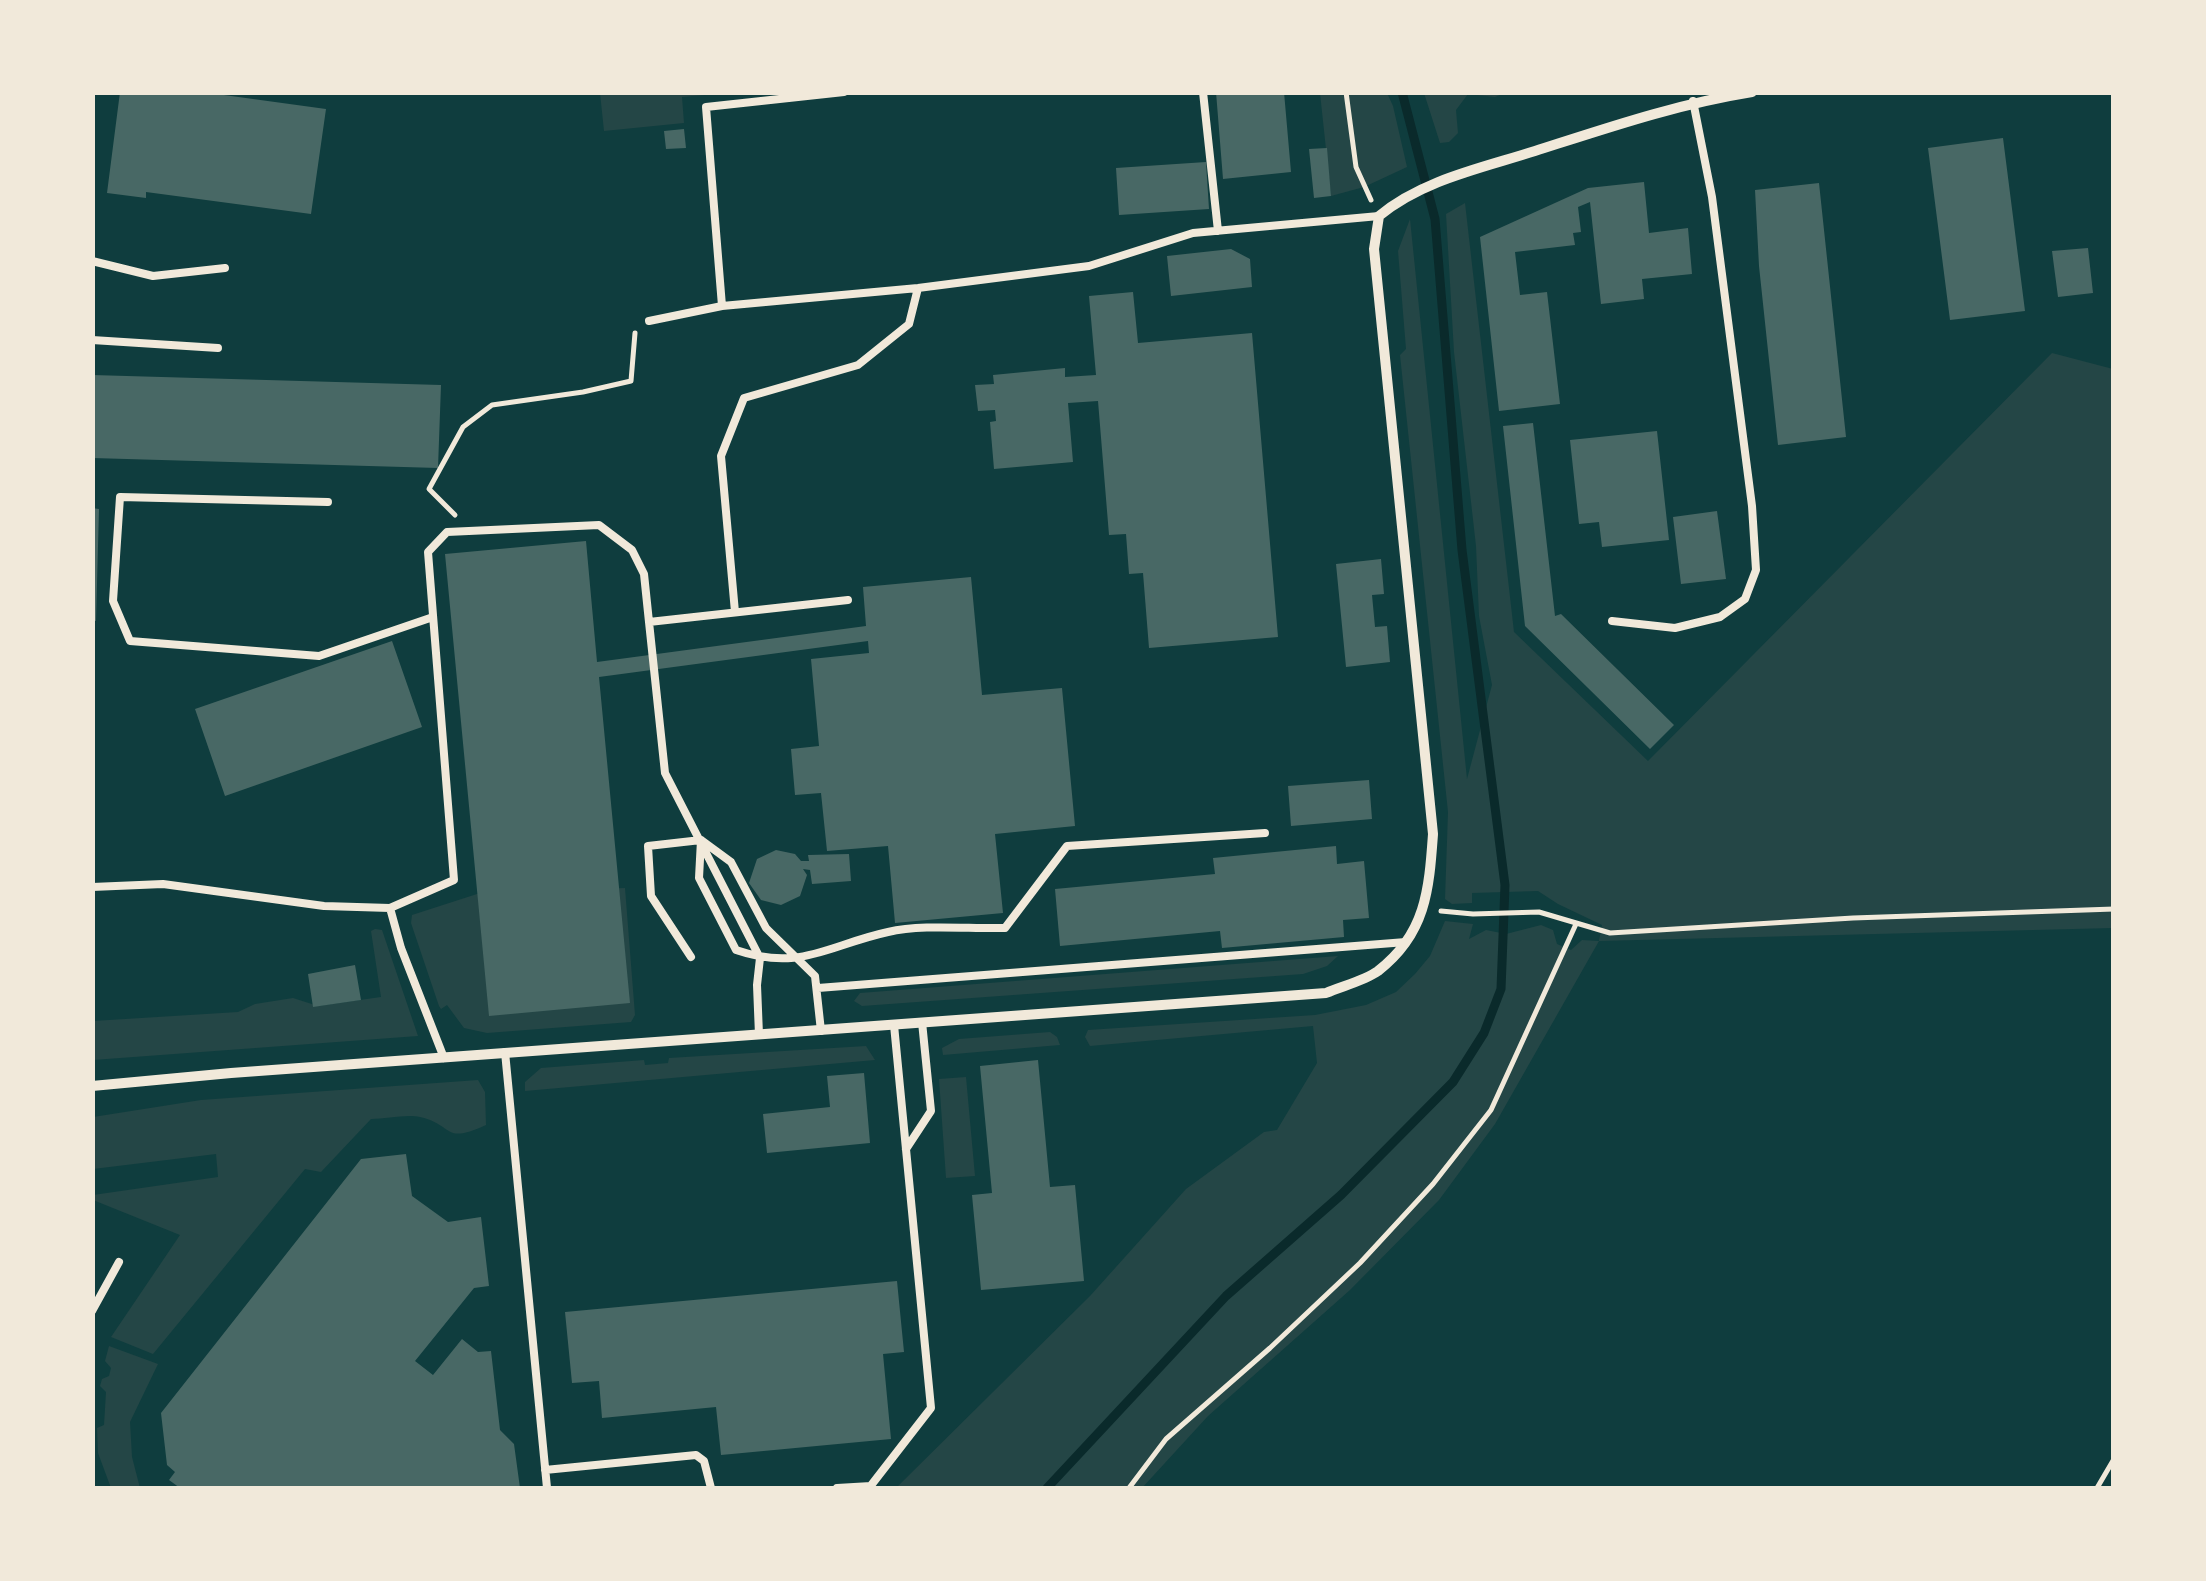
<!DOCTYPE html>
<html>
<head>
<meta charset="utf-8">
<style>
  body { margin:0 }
  #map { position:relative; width:2206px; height:1581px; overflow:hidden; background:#0f3d3e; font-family:Barlow,sans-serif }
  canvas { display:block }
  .frame { position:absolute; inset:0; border:95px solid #f1e9da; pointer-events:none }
</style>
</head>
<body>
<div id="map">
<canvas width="2206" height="1581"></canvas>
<div class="frame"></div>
</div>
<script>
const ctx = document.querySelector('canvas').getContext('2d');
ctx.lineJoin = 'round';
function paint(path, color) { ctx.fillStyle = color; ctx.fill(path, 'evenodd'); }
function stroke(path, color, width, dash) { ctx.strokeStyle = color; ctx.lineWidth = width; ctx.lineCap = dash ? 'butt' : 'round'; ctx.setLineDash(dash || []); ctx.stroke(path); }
paint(new Path2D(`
  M 600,93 L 600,92 L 727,93 L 682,97 L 684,123 L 604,131 Z
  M 1320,93 L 1387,93 L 1393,106 L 1407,167 L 1364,187 L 1331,196 Z
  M 1424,93 L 1424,92 L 1504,93 L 1495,97 L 1468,94 L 1456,110 L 1458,133 L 1449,142 L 1440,143 Z
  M 1465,203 L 1514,632 L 1648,761 L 2052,353 L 2113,369 L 2113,928 L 1599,941 L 1495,1124 L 1439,1200 L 1350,1290 L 1208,1416 L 1142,1488 L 896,1488 L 1090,1296 L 1186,1189 L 1264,1132 L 1277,1130 L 1317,1063 L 1313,1026 L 1090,1046 L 1085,1037 L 1088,1030 L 1315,1015 L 1366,1005 L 1396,992 L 1415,974 L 1430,956 L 1445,921 L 1473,924 L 1469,939 L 1486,930 L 1506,934 L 1541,925 L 1553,930 L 1557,944 L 1571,950 L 1582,940 L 1599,941 L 1602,925 L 1558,904 L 1538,891 L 1472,893 L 1472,903 L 1452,904 L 1445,899 L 1448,812 L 1400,355 L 1406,349 L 1398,251 L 1410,219 L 1467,779 L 1492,685 L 1479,616 L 1476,546 L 1454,352 L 1446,214 Z
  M 625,888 L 635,1015 L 631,1022 L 487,1033 L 464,1028 L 447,1005 L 441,1009 L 439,1006 L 411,923 L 412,915 L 477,894 Z
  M 375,929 L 382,930 L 418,1036 L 93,1060 L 93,1021 L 238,1012 L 255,1004 L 293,998 L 318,1006 L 381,997 L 371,931 Z
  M 1338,956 L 1327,966 L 1303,974 L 862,1006 L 854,1001 L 860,993 Z
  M 1050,1032 L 1057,1037 L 1060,1045 L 943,1055 L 942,1048 L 959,1039 Z
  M 866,1046 L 875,1060 L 525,1091 L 525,1082 L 541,1068 L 644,1060 L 645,1065 L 668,1063 L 669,1058 Z
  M 966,1077 L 975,1176 L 946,1178 L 939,1079 Z
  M 478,1080 L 485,1092 L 486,1125 C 442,1145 455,1125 420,1117 C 406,1114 386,1119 371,1119 L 321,1172 L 305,1169 L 153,1354 L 111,1337 L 180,1235 L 93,1200 L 93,1195 L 218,1177 L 216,1154 L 93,1169 L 93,1117 L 201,1100 Z
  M 109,1346 L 158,1364 L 130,1422 L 132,1457 L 140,1488 L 111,1488 L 98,1453 L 97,1428 L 104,1425 L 106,1392 L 100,1386 L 102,1379 L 109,1376 L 111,1368 L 105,1361 Z`), '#244646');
stroke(new Path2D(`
  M 1047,1488 L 1226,1296 L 1341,1195 L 1453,1082 L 1484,1033 L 1501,989 L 1505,885 L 1462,550 L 1435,219 L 1402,92`), '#0a2a2b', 9);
paint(new Path2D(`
  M 120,92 L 202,92 L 326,109 L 311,214 L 146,192 L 146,198 L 107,193 Z
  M 1216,92 L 1284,92 L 1291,172 L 1223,179 Z
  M 684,129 L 686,148 L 666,149 L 664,131 Z
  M 2003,138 L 2025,311 L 1950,320 L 1928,148 Z
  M 1327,148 L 1331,196 L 1314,198 L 1309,149 Z
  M 1206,162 L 1209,209 L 1119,215 L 1116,168 Z
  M 1644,182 L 1649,233 L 1688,228 L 1692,274 L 1642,279 L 1644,299 L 1601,304 L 1590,202 L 1578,207 L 1581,232 L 1573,233 L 1575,245 L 1515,252 L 1520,295 L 1547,292 L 1560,404 L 1499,411 L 1480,237 L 1588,188 Z
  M 1819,183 L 1846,437 L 1778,445 L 1759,266 L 1755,190 Z
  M 2088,248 L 2093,293 L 2058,297 L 2052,251 Z
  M 1231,249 L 1250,259 L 1252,287 L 1171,296 L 1167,256 Z
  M 1133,292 L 1138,343 L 1252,333 L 1278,637 L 1149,648 L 1143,573 L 1129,574 L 1126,534 L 1109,535 L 1098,401 L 1068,403 L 1073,462 L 994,469 L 990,422 L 996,421 L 995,410 L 978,411 L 975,385 L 994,384 L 993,375 L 1065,368 L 1065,377 L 1096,375 L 1089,296 Z
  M 92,375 L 441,385 L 438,468 L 92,458 Z
  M 1533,423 L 1555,616 L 1561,614 L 1674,725 L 1650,749 L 1525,626 L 1503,426 Z
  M 1657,431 L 1669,540 L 1602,547 L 1599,522 L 1579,524 L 1570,440 Z
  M 92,508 L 99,509 L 96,621 L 92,620 Z
  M 1717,511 L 1726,579 L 1681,584 L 1673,517 Z
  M 586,541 L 597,662 L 866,626 L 863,587 L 971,577 L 982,695 L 1062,688 L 1075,826 L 995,834 L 1003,913 L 895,923 L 888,846 L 827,851 L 821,793 L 795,795 L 791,749 L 819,746 L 811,659 L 869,653 L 868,641 L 599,677 L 630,1003 L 489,1016 L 445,554 Z
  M 1381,559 L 1384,594 L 1372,595 L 1375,627 L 1387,626 L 1390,662 L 1346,667 L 1336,564 Z
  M 392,641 L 422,727 L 225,796 L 195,709 Z
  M 1369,780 L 1372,819 L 1291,826 L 1288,786 Z
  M 1336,846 L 1337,864 L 1364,861 L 1369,918 L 1343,920 L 1344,937 L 1222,948 L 1220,931 L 1060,946 L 1055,889 L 1215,874 L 1213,858 Z
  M 776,850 L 795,854 L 801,861 L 809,861 L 808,855 L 849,854 L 851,881 L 812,884 L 810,870 L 803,869 L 807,875 L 800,896 L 781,905 L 761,900 L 749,883 L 757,859 Z
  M 355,965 L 361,1000 L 313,1007 L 308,974 Z
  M 1038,1060 L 1050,1187 L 1075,1185 L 1084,1281 L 981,1290 L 972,1195 L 992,1193 L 980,1066 Z
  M 864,1073 L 870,1143 L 767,1153 L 763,1114 L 830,1107 L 827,1076 Z
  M 406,1154 L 412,1196 L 448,1222 L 481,1217 L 489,1286 L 474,1288 L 415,1361 L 433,1375 L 462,1339 L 478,1352 L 491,1351 L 500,1430 L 514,1444 L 520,1488 L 180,1488 L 169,1480 L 175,1472 L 167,1465 L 161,1413 L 361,1159 Z
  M 897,1281 L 904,1352 L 883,1354 L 891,1439 L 721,1455 L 716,1407 L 602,1418 L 599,1381 L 572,1383 L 565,1312 Z`), '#486865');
stroke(new Path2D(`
  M 1346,92 L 1356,167 L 1371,200
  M 455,515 L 429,489 L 463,427 L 492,405 L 583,392 L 631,381 L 635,333
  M 1441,911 L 1473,914 L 1539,912 L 1610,933 L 1853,918 L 2114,909
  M 1129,1488 L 1166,1439 L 1270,1348 L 1360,1263 L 1433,1184 L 1491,1110 L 1576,924
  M 2097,1488 L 2114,1459`), '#f1e9da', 5);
stroke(new Path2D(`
  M 1203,92 L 1218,231
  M 92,261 L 153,276 L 225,268
  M 722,306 L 706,107 L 844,92
  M 649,321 L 722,306 L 918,288 L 1089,266 L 1193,233 L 1379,216
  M 92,340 L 218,348
  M 328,502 L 120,497 L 113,601 L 130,641 L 319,656 L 433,617
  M 735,612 L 721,456 L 744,398 L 858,365 L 909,324 L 918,288
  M 1612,621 L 1675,628 L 1720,617 L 1745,599 L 1756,570 L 1752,506 L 1712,197 L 1693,101
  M 92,887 L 163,884 L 324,906 L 390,908
  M 691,957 L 651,896 L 648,846 L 701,840
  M 818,988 L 1406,942
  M 821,1031 L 815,976 L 769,931 L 766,928 L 731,862 L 701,840 L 699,878 L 736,950 C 800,972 828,945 888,932 C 922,924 969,929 1005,928 L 1067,846 L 1265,833
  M 759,1035 L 757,985 L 760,958 L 665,773 L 649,622 L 848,600
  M 505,1052 L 547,1488
  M 444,1058 L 401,948 L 390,908 L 454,880 L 428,552 L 447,532 L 599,525 L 632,550 L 644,574 L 649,622
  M 906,1149 L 931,1111 L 922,1022
  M 92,1311 L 119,1262
  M 545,1470 L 696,1455 L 704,1461 L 711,1488
  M 837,1488 L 871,1486
  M 869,1488 L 931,1408 L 894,1025`), '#f1e9da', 8);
stroke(new Path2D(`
  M 92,1086 L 231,1073 L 1326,993 C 1342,986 1364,981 1378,971 C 1426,934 1429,890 1433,834 L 1374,249 L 1379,216 C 1422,180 1482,168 1535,151 C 1607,128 1677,104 1752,92`), '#f1e9da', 10);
</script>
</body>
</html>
